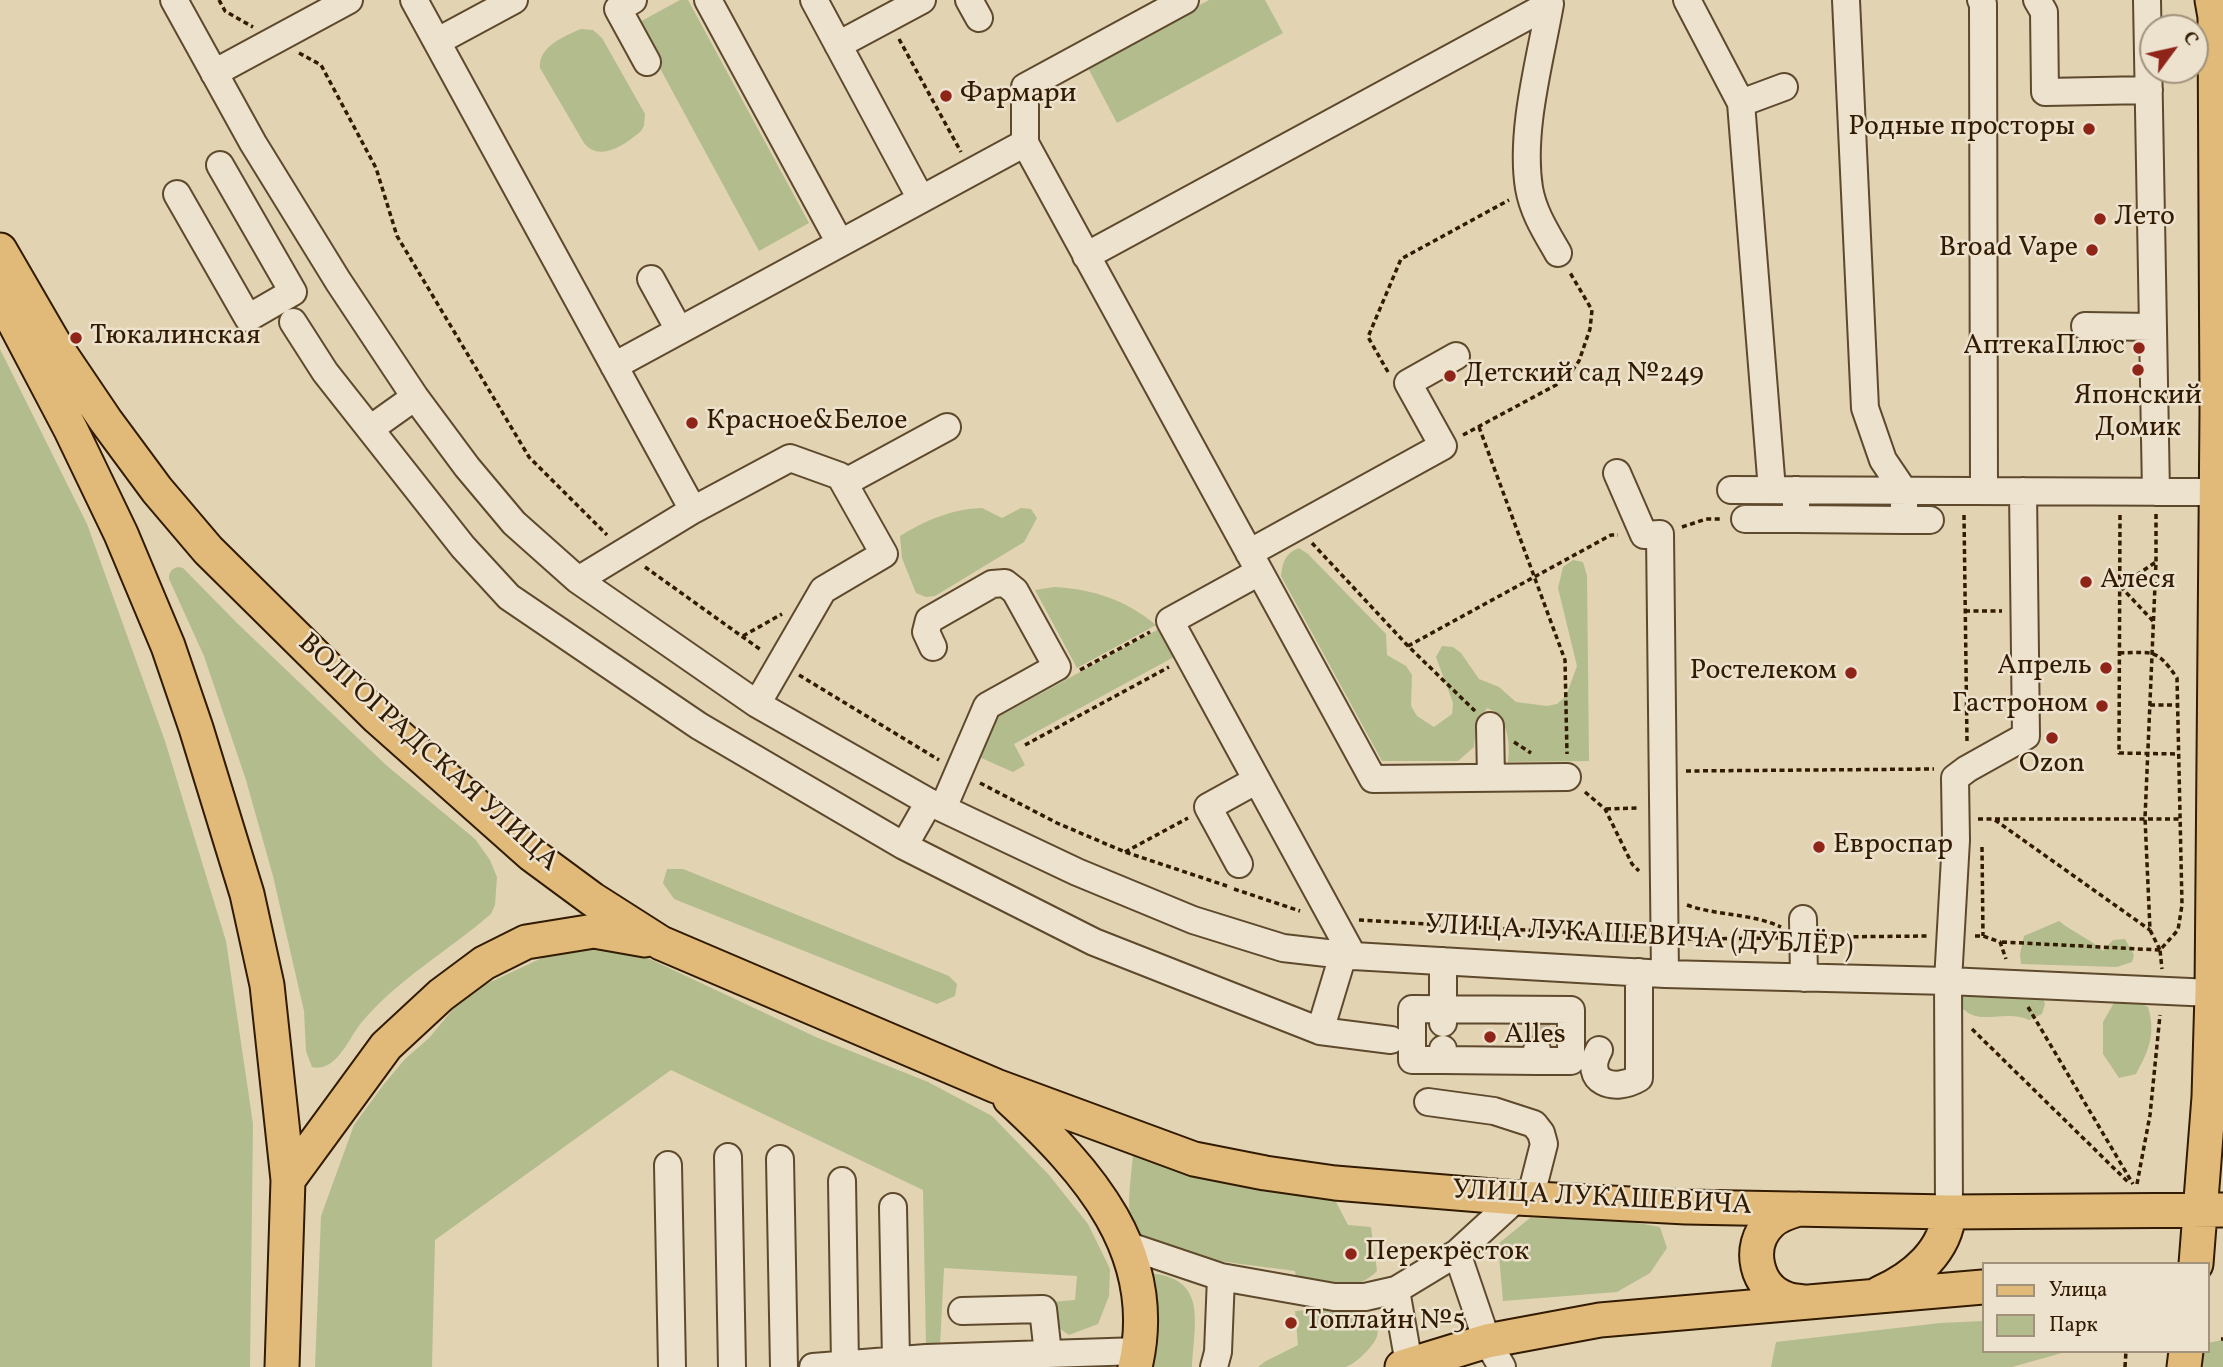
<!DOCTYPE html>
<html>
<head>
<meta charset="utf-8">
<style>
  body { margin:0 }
  #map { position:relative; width:2223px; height:1367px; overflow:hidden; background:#e2d3b3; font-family:Vollkorn,serif }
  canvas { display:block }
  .legend { position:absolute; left:1982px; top:1262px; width:228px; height:91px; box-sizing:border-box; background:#ece2ce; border:2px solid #a2927c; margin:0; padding:9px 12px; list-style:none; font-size:21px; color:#321b00 }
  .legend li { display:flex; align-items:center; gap:14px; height:35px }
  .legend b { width:35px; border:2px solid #a2927c }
  .north { position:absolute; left:2139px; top:14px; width:70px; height:70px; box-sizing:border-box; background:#ece2ce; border:2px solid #a2927c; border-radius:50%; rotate:57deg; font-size:19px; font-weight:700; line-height:28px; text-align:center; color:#321b00 }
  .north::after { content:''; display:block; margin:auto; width:24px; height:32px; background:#8f2418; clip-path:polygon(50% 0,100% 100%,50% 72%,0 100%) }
</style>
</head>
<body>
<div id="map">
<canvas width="2223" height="1367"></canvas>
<ul class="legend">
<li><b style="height:9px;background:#e1ba7a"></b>Улица</li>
<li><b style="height:19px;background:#b3bc8c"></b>Парк</li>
</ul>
<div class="north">С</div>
</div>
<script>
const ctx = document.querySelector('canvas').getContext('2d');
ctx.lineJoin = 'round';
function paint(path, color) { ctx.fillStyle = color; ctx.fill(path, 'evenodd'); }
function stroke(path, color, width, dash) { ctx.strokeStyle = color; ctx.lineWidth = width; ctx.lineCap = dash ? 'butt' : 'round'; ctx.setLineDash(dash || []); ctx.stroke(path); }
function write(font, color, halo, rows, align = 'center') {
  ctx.font = font + ' Vollkorn,serif'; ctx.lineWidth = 5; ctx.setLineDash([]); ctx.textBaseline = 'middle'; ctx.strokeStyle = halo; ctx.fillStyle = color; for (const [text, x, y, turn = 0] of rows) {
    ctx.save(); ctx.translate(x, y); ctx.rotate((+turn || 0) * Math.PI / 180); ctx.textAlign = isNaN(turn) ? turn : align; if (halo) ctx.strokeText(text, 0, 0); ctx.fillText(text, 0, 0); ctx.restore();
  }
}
paint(new Path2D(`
  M 680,0 L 688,0 L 809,223 L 759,251 L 636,24 Z
  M 1209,0 L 1265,0 L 1283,33 L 1117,123 L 1087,66 Z
  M 581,29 L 593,30 L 602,38 L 645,114 L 644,126 L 641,131 C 626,144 600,163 584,143 L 540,68 C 538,47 564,36 581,29 Z
  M 0,349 L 87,524 L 165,741 L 226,941 L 253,1124 L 250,1367 L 0,1367 Z
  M 982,508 L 1002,518 L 1021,508 L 1031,509 L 1037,518 L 1024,542 L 935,596 L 926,597 L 916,593 L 902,558 L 900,536 C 926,520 952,509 982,508 Z
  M 1299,548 L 1308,554 L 1386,634 L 1387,655 L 1406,666 L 1412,675 L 1411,706 L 1417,716 L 1434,727 L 1452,714 L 1453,703 L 1436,657 L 1442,646 L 1453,647 L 1461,653 L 1479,679 L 1499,687 L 1516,702 L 1547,706 L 1557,704 L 1566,696 L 1577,666 L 1558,588 L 1563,567 L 1573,560 L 1583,562 L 1587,576 L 1589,761 L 1508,762 C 1511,744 1507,714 1487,708 L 1476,727 L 1474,747 L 1458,761 L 1382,761 L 1281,576 C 1283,561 1285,554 1299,548 Z
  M 178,567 L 183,568 L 237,623 L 386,765 L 475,839 L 490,860 L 497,877 L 495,905 L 491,914 C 448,951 398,979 361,1023 C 349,1038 336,1073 312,1067 L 306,1051 L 304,1011 L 273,876 L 246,780 L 204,656 L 169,579 C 169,572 171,569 178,567 Z
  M 1054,587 C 1093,589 1126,600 1156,625 L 1077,668 L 1035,590 Z
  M 1168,624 L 1183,652 L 1014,744 L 1025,765 L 1013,772 L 979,757 L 996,718 Z
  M 667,869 L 683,869 L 949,976 L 957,984 L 955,996 L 937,1004 L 674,899 L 663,883 Z
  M 2059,921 C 2074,933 2089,938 2103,951 L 2113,940 L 2125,939 L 2134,955 L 2132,962 L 2117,967 L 2021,964 L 2020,954 L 2024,936 Z
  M 596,946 L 637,953 L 818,1038 L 928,1082 L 992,1116 L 1049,1175 L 1088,1224 L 1110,1269 L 1109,1296 L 1098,1324 L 1069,1335 L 1052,1323 L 1051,1302 L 1075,1300 L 1077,1276 L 944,1268 L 940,1346 L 926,1345 L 923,1190 L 671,1070 L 435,1240 L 432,1367 L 315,1367 L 321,1216 L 354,1125 L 384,1084 L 405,1059 L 429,1038 L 454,1008 L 482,986 L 559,950 Z
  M 1962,991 L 2041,994 L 2045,1004 L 2042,1014 L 2029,1020 C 2002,1007 1974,1032 1956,999 Z
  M 2132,999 L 2148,1007 C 2156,1034 2149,1050 2136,1074 L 2119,1078 L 2103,1054 L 2103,1022 L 2115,1001 Z
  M 1133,1155 L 1172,1167 L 1334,1198 L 1348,1225 L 1371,1227 L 1377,1271 C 1353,1295 1327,1285 1297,1282 L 1295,1271 C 1257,1265 1153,1259 1133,1225 C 1125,1210 1132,1172 1133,1155 Z
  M 1530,1218 L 1626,1221 L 1660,1227 L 1667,1248 L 1650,1273 L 1617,1292 L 1503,1301 L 1498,1244 Z
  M 1143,1273 C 1208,1275 1195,1318 1192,1367 L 1143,1367 Z
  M 1335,1308 C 1358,1311 1397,1321 1367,1351 C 1361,1357 1353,1365 1345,1367 C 1339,1367 1330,1367 1323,1367 C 1302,1367 1280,1367 1258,1367 L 1266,1361 L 1298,1345 L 1295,1311 Z
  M 1983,1321 L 1983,1351 L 2069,1351 L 2012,1367 L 1771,1367 L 1776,1342 L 1940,1323 Z
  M 2223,1340 L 2223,1367 L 2201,1367 L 2199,1351 L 2207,1351 L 2207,1343 Z`), '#b3bc8c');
stroke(new Path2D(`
  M 1537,1050 L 1537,1024`), '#bfae8f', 26, [26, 13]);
const minor = new Path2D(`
  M 174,0 L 253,143 L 338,281 L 415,397 L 467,467 L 514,523 L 578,580 L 757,704 L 929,802 L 1077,872 L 1193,920 L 1283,948 L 1353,956 L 1665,974 L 1948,981 L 2212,993
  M 414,0 L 693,510 L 578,580
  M 633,0 L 618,9 L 647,62
  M 708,0 L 840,243
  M 814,0 L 921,199
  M 969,0 L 979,18
  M 1185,0 L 1025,87 L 1025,143 L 1373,779 L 1567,777
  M 1687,0 L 1741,103 L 1772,490
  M 1981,0 L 1983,4 L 1984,491
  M 2037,0 L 2044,12 L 2045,92 L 2149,90
  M 2147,0 L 2156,492
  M 1550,4 C 1540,61 1520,131 1529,188 C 1533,212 1546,232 1558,253
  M 438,41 L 514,0
  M 838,45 L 922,0
  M 214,73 L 349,0
  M 1741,103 L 1784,87
  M 177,194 L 248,318 L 293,292 L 220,165
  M 1086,256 L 1550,4 L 1548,0
  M 651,279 L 679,330
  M 293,322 L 325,372 L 463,547 L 509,597 L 699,726 L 904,846 L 1094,942 L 1320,1031 L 1391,1040
  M 2085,326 L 2153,327
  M 614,366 L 1025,143
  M 370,429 L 415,397
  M 1617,473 L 1644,535 L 1660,534 L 1665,974
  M 844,483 L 947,427
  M 1731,490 L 2216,492
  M 1796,490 L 1796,519 L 1904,520 L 1904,491 L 1883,460 L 1865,408 L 1846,0
  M 693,510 L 790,458 L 840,476 L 884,554 L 823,590 L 757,704
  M 1745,519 L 1796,519
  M 1904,520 L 1930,520
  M 1249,553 L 1443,446 L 1408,383 L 1456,356
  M 1259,572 L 1170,621 L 1353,956
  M 933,647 L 926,632 L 929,620 L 992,584 L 1005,583 L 1015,591 L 1057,667 L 987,706 L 943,808
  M 1490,726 L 1491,778
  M 904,846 L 929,802
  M 1239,864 L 1208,807 L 1257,780
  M 1803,919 L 1804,978
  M 1443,1023 L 1443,961
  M 1320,1031 L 1343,955
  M 1443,1049 L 1443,1060 L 1537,1061 L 1537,1050
  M 1599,1050 C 1582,1082 1614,1093 1639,1078 L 1639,972
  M 1443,1060 L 1412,1060 L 1412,1009 L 1571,1010 L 1571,1061 L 1537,1061
  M 1428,1102 L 1494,1111 L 1534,1124 L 1541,1133 L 1544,1144 L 1530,1199
  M 728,1157 L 732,1367
  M 780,1159 L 784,1367
  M 668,1165 L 672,1367
  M 842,1181 L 845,1364
  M 893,1207 L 896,1360
  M 1949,1212 L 1948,981 L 1956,840 L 1955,778 L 1967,769 L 2026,736 L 2023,491
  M 1126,1245 L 1221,1277 L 1334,1297 L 1365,1297 L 1396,1290 L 1457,1253 L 1517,1198
  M 1457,1253 L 1487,1341 L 1502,1367
  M 1396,1290 L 1409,1364
  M 962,1311 L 1043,1309 L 1048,1354
  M 813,1367 L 926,1358 L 1139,1351
  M 1214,1367 L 1218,1352 L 1221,1277`);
const major = new Path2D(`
  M 0,250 L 58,350 L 106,421 L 157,490 L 208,550 L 378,718 L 531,854 L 592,899 L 661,943 L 996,1086 L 1194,1159 L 1265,1173 L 1335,1183 L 1517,1198 L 1686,1207 L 1949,1212 L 2223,1210
  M 0,295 L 71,430 L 121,534 L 168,646 L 196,728 L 247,894 L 267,985 L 288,1180 L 282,1367
  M 1010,1099 C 1088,1171 1162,1253 1135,1367
  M 288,1180 L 386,1046 L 441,995 L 484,963 L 526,942 L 594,931 L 645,940
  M 1799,1209 C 1788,1212 1778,1215 1770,1223 C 1746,1246 1756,1289 1787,1299 C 1792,1301 1798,1301 1803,1302
  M 2196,1264 L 2209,1097 L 2212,993 L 2217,411 L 2215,17 L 2212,0
  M 1880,1293 C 1914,1278 1946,1251 1949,1212
  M 1402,1367 L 1487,1341 L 1600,1320 L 1983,1287
  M 2184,1367 L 2186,1351`);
stroke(minor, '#5e492d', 30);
stroke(major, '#321b00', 37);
stroke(new Path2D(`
  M 219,0 L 225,11 L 253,27
  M 899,39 L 961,152
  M 299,53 L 321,65 L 376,168 L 397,236 L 529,457 L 607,535
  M 1388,372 L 1368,337 L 1401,259 L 1509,200
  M 1479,427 L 1565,660 L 1567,754
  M 1463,435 L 1556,385 L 1569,375 L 1579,361 L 1590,329 L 1592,310 L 1569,271
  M 2156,514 L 2156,562 L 2145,818 L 2150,930 L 2160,950
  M 1964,515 L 1967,742
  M 2120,515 L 2119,753 L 2178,754
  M 1682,527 L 1706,519 L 1722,519
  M 1312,543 L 1408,646 L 1475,711
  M 645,567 L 761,650
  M 1965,611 L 2002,611
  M 2153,621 L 2120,586 L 2156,562
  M 743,636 L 782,614
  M 1408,646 L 1611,535 L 1618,535
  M 2119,653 C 2154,652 2157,649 2177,678 L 2182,905 L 2178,930 L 2160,950 L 2162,969
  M 1080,670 L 1150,632
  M 799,675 L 939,760
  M 2150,705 L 2178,705
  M 1514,742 L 1531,753
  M 1025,745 L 1169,667
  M 1686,771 L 1934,769
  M 980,783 L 1057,823 L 1125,852 L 1227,886
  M 1585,792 L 1605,809 L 1632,864 L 1639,871
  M 1606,809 L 1640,808
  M 1978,819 L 2179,819
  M 1995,820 L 2150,930
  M 1982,847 L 1983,936
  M 1125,852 L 1188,818
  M 1234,889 L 1300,911
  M 1687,905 C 1718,916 1751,913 1781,927
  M 1359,920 L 1642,937
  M 1975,936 L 1983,936 L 2000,942 L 2006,959
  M 1828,937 L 1929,936
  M 1688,939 L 1782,938
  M 2002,942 L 2160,950
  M 2028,1007 L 2133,1184
  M 1972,1029 L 2129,1183
  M 2137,1184 L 2150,1115 L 2160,1015
  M 2221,1339 L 2223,1339
  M 2125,1367 L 2126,1351`), '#321b00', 3.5, [5, 3.5]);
stroke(minor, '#ece2ce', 26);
stroke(major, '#e1ba7a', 33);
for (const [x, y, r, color] of [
  [946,96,7,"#8f2418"],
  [2089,129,7,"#8f2418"],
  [2100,219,7,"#8f2418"],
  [2092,250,7,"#8f2418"],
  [76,338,7,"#8f2418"],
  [2139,348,7,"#8f2418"],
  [2138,370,7,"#8f2418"],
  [1450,376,7,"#8f2418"],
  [692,423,7,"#8f2418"],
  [2086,582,7,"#8f2418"],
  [2106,668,7,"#8f2418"],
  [1851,673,7,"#8f2418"],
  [2102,706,7,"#8f2418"],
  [2052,738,7,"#8f2418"],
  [1819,847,7,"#8f2418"],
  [1490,1037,7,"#8f2418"],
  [1351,1254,7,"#8f2418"],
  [1291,1323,7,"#8f2418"]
]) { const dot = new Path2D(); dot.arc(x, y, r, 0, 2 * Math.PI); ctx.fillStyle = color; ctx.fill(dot); stroke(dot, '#ece2ce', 2.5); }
write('28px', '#321b00', '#ece2ce', [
  ["Фармари",960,96],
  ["Родные просторы",2075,129,"right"],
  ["Лето",2114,219],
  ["Broad Vape",2078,250,"right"],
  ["Тюкалинская",90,338],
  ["АптекаПлюс",2125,348,"right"],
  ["Детский сад №249",1464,376],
  ["Японский",2138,398,"center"],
  ["Домик",2138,430,"center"],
  ["Красное&Белое",706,423],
  ["Алеся",2100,582],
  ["Апрель",2092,668,"right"],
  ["Ростелеком",1837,673,"right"],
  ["Гастроном",2088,706,"right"],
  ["Ozon",2052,766,"center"],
  ["Евроспар",1833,847],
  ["Alles",1504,1037],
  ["Перекрёсток",1365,1254],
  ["Топлайн №5",1305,1323]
], 'left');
write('28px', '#321b00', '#ece2ce', [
  ["ВОЛГОГРАДСКАЯ УЛИЦА",427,754,42],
  ["УЛИЦА ЛУКАШЕВИЧА (ДУБЛЁР)",1639,938,3],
  ["УЛИЦА ЛУКАШЕВИЧА",1602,1200,3]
]);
</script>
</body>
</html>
